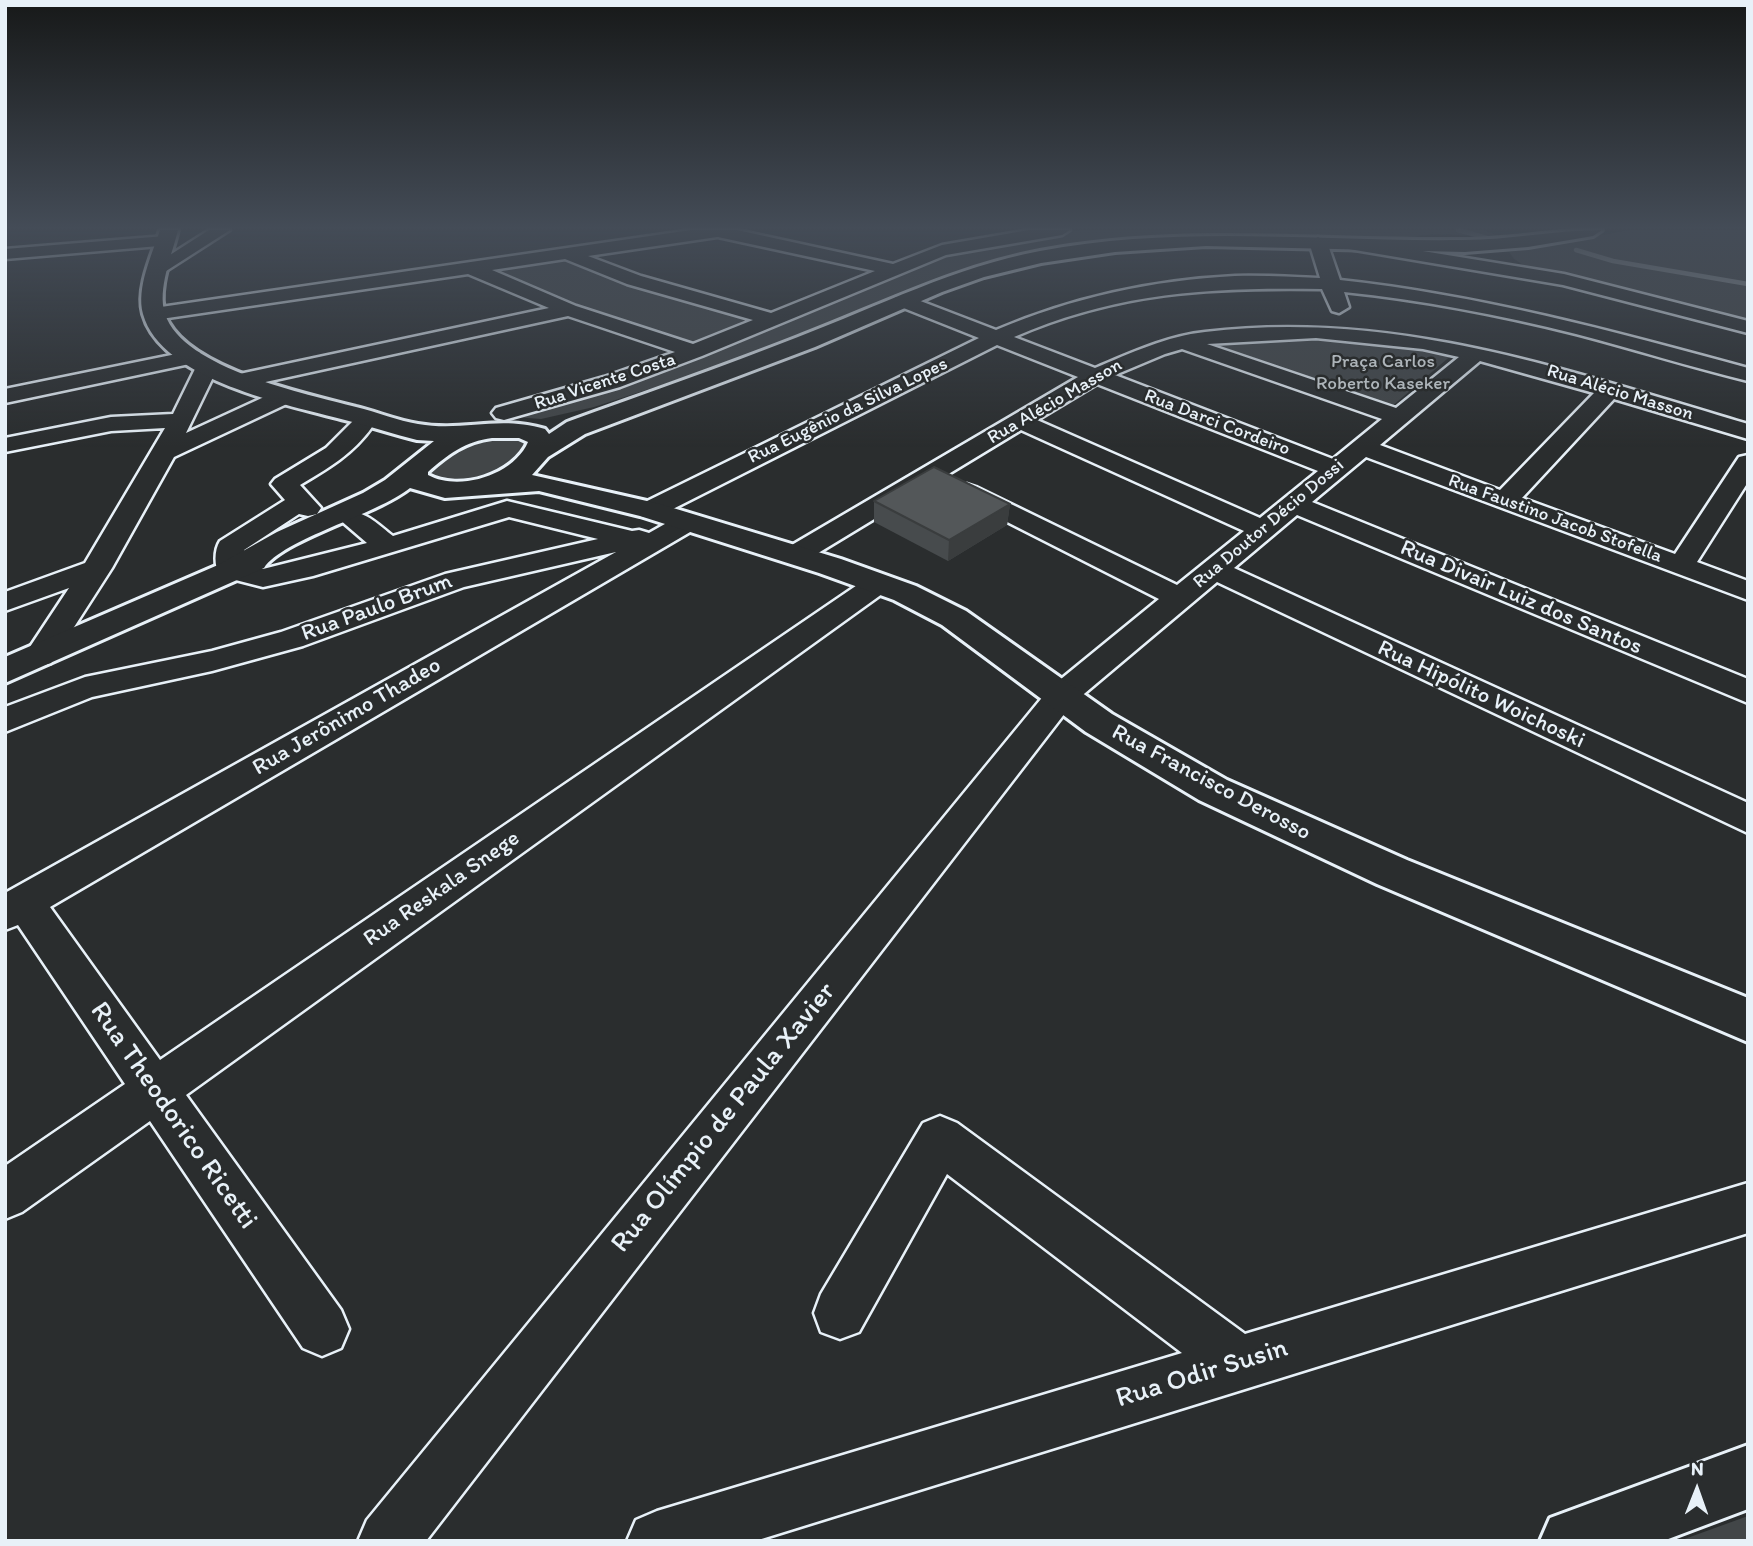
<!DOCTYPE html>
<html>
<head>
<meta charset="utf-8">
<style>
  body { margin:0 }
  #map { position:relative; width:1753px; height:1546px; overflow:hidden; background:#2a2d2e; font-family:Itim,sans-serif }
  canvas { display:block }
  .frame { position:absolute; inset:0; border:7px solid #e8f1f8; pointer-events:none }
  .north { position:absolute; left:1662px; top:1455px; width:70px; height:70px; -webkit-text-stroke:5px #2a2d2e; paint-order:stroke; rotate:1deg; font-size:19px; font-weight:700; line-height:28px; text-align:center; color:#e8f1f8 }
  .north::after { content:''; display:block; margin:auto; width:24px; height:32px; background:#e8f1f8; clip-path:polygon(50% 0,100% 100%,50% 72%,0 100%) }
</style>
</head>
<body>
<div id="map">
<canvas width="1753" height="1546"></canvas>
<div class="frame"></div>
<div class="north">N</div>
</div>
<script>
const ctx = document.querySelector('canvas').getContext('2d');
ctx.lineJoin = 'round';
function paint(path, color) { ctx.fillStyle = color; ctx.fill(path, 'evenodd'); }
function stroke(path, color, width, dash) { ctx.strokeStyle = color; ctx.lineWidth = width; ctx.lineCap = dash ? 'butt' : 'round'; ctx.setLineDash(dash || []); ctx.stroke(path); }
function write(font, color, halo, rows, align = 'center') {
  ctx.font = font + ' Itim,sans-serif'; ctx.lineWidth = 5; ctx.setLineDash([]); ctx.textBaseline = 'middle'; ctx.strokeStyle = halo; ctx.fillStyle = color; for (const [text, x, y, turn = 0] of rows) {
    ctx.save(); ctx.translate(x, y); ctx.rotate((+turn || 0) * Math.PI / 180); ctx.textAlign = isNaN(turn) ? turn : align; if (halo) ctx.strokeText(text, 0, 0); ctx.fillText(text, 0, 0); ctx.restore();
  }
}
paint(new Path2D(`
  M 1081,230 L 1484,230 L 1510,240 L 1496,242 L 1481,236 L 1437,234 L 1379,240 L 1193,235 L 1106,241 L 1055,249 L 943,278 L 753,355 L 594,407 L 541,419 L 514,417 L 718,350 L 928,258 L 964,249 Z
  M 1629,230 L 1748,230 L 1748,323 L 1528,268 L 1514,259 L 1509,252 Z
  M 561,257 L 762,320 L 695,348 L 574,307 L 487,267 Z
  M 1344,336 L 1454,353 L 1390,408 L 1199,343 Z
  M 512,434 L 530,442 L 509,471 L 452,486 L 428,477 L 426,470 L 466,440 Z
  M 1748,1516 L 1748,1541 L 1679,1541 Z`), '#424648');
stroke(new Path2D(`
  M 1458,230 L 1487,238
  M 1576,250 L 1613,261 L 1748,284`), '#989fa3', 4.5);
const minor = new Path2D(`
  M 209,230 L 230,230 L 163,273 L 151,273 L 148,269 Z
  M 691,230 L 737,230 L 893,264 L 942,245 L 1029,230 L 1070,230 L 1062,235 L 946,255 L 702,356 L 620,387 L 504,420 L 496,418 L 492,413 L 496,408 L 604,377 L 675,352 L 568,316 L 238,388 L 230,386 L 227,381 L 230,376 L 549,308 L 468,274 L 154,320 L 147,318 L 144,314 L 147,310 L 154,308 ZM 717,237 L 718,237 L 875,271 L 771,313 L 641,276 L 588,256 ZM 565,259 L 627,284 L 753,320 L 693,344 L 576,306 L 492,270 Z
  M 165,236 L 171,237 L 174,241 L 171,245 L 5,259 L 5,249 Z
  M 1318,237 L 1327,242 L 1340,280 C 1479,295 1613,331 1748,368 L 1748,381 C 1690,367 1634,349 1576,334 C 1500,315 1422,300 1344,292 L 1349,307 L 1339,313 L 1332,311 L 1322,289 C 1211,287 1117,292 1014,337 L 1095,368 C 1131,353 1167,336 1205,332 C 1397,309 1568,371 1748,424 L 1748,439 L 1614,399 L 1522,498 L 1675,554 L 1739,457 L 1748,455 L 1748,482 L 1697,562 L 1748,581 L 1748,600 L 1366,457 L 1312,502 L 1748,679 L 1748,703 L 1297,515 L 1234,568 L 1748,803 L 1748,833 L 1217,582 L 1072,704 L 426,1541 L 358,1541 L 367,1520 L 1050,688 L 1159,599 L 958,497 L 954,492 L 958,487 L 967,484 L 976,487 L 1177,585 L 1244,531 L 1021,430 L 805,561 L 795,563 L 785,561 L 781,555 L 785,549 L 1078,377 L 997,345 L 659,516 L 650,518 L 641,516 L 637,510 L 641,504 L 979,338 L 896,305 L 893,301 L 896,297 L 910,297 L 996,330 C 1071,298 1153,280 1235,276 C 1263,275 1292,277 1320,278 L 1309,242 ZM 1316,338 L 1423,349 L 1459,357 L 1396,408 L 1207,344 ZM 1182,349 L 1382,419 L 1333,459 L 1115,375 L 1165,354 ZM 1480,361 L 1594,393 L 1500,490 L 1380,445 ZM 1097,384 L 1318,471 L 1260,518 L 1037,420 Z
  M 1349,239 L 1564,274 L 1748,321 L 1748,333 L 1563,285 L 1343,248 L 1340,244 L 1343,240 Z
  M 191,351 L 199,352 L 202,357 L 199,362 L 5,403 L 5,389 Z
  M 207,361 L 215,362 L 218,367 L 186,433 L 275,392 L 291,392 L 294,397 L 291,402 L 174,457 L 112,568 L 51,663 L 40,666 L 29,663 L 24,656 L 69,588 L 5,611 L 5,592 L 85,563 L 165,428 L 111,431 L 5,452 L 5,438 L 111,417 L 173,414 L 196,367 L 199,362 Z
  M 360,420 L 368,422 L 372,427 C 353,454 327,469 300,485 L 321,508 L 317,514 L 308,516 L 299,514 L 244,550 L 244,565 L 263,569 L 367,543 L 339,519 L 343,513 C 363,508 377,524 393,536 L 507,501 L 632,531 L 639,530 L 649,533 L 679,516 L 688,514 L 697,516 L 701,522 L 697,528 L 50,907 L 160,1060 L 869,577 L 879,574 L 889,577 L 893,583 L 889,589 L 186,1095 L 341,1310 L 349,1329 L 341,1348 L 322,1356 L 303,1348 L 150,1121 L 22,1212 L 5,1219 L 5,1166 L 125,1084 L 18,925 L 5,930 L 5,893 L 616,552 L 464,587 L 303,646 L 212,671 L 92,697 L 5,732 L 5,707 L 85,677 L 212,651 L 281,632 L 445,574 L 598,539 L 509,517 L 313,576 L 263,587 L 220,576 C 214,567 214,550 220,541 L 285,500 L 271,484 L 275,479 L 326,448 L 352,422 Z
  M 940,1116 L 957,1123 L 1245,1334 L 1748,1183 L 1748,1233 L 755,1541 L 627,1541 L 636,1520 L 657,1511 L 1182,1353 L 947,1174 L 859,1332 L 840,1339 L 821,1332 L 814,1313 L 821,1294 L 923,1123 Z`);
const major = new Path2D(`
  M 160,230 L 178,230 C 172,255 157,289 165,314 C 183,369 307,394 356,407 C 377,412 398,421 418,424 C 464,432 498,415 545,429 L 549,434 L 567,422 C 644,394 722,367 798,337 C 879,306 955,267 1040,251 C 1181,224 1322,242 1463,240 C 1510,240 1555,230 1602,230 L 1593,236 L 1528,247 L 1465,252 L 1206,246 L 1115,252 L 1041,263 L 984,277 L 942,292 L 815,347 L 585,434 L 548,457 L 532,475 L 660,504 L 841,559 L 916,586 L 966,611 L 1112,714 L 1227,780 L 1407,860 L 1748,998 L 1748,1042 L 1377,884 L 1199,800 L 1086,732 L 942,625 L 894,600 L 819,573 L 640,516 L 539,491 L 445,498 L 410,488 C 376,515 283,539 264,568 L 5,683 L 5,657 L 218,565 L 277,532 L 363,493 L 385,480 L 434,441 L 417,440 C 393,434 369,426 345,420 C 288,405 161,380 143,314 C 136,288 152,255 160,230 ZM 492,438 L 519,438 L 528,442 C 514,475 459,492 428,475 L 428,472 C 447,455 466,441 492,438 Z
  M 1748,1445 L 1748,1509 L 1663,1541 L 1540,1541 L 1550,1518 Z`);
stroke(minor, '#e8f1f8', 5);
stroke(major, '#e8f1f8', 6);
paint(minor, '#2a2d2e');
paint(major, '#2a2d2e');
paint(new Path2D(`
  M 874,501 L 1010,504 L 1007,525 L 948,561 L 874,522 Z`), '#474b4d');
paint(new Path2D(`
  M 1010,504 L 1007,525 L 948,561 L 949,540 Z`), '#3a3d3e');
const building = new Path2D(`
  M 934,467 L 1010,504 L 949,540 L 874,501 Z`);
paint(building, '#535759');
stroke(building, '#3a3d3e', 2);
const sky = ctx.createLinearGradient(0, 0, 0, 447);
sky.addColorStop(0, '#171919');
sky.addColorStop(0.51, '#444c57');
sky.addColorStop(1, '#444c5700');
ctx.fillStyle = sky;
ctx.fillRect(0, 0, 1753, 447);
write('19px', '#aeb5ba', '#2a2d2e', [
  ["Praça Carlos",1383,362],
  ["Roberto Kaseker",1383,384]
]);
write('19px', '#e8f1f8', '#2a2d2e', [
  ["Rua Vicente Costa",605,382,-18],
  ["Rua Alécio Masson",1620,393,17],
  ["Rua Alécio Masson",1055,402,-30],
  ["Rua Eugênio da Silva Lopes",848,411,-26],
  ["Rua Darci Cordeiro",1217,423,21],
  ["Rua Faustino Jacob Stofella",1555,519,20],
  ["Rua Doutor Décio Dossi",1269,524,-40]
]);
write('23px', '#e8f1f8', '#2a2d2e', [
  ["Rua Divair Luiz dos Santos",1521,598,23],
  ["Rua Paulo Brum",377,608,-20],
  ["Rua Hipólito Woichoski",1481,695,25],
  ["Rua Jerônimo Thadeo",347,717,-30],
  ["Rua Francisco Derosso",1211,783,28],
  ["Rua Reskala Snege",442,889,-35]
]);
write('28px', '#e8f1f8', '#2a2d2e', [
  ["Rua Theodorico Ricetti",173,1116,55],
  ["Rua Olímpio de Paula Xavier",724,1118,-51],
  ["Rua Odir Susin",1202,1374,-17]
]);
</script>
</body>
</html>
